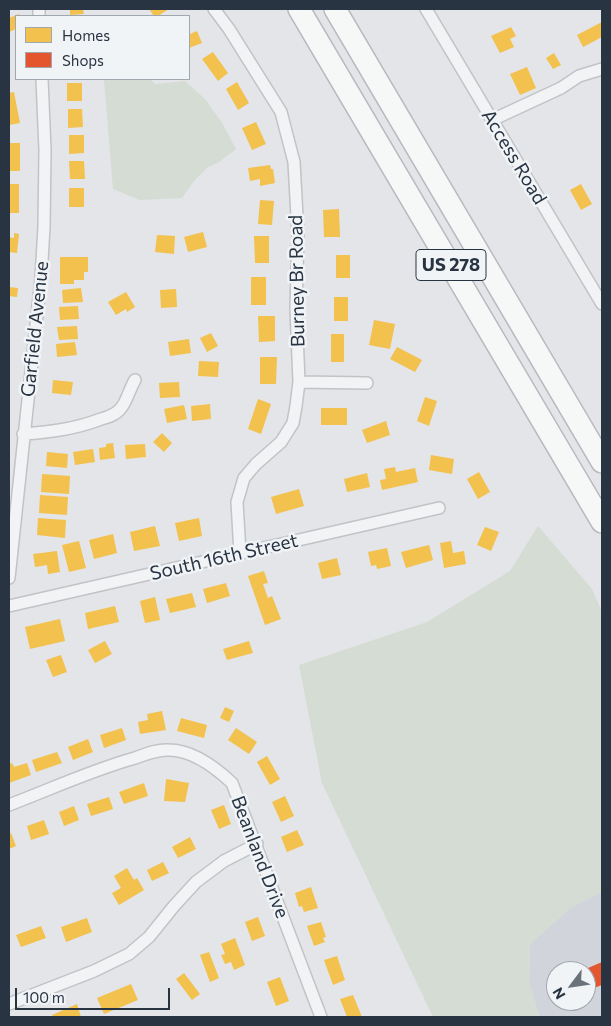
<!DOCTYPE html>
<html>
<head>
<meta charset="utf-8">
<style>
  body { margin:0 }
  #map { position:relative; width:611px; height:1026px; overflow:hidden; background:#e3e5e8; font-family:Commissioner,sans-serif }
  canvas { display:block }
  .frame { position:absolute; inset:0; border:10px solid #293442; pointer-events:none }
  .legend { position:absolute; left:15px; top:15px; width:175px; height:65px; box-sizing:border-box; background:#f1f4f7; border:1px solid #a1a7af; margin:0; padding:6px 9px; list-style:none; font-size:15px; color:#293442 }
  .legend li { display:flex; align-items:center; gap:10px; height:25px }
  .legend b { width:25px; border:1px solid #a1a7af }
  .north { position:absolute; left:546px; top:961px; width:50px; height:50px; box-sizing:border-box; background:#f1f4f7; border:1px solid #a1a7af; border-radius:50%; rotate:239deg; font-size:14px; font-weight:700; line-height:20px; text-align:center; color:#293442 }
  .north::after { content:''; display:block; margin:auto; width:18px; height:22px; background:#6a727c; clip-path:polygon(50% 0,100% 100%,50% 72%,0 100%) }
  .scale { position:absolute; left:15px; top:988px; width:155px; height:22px; box-sizing:border-box; border:2px solid #293442; border-top:0; padding-left:6px; font-size:15px; line-height:18px; white-space:nowrap; color:#293442; -webkit-text-stroke:4px #f1f4f7; paint-order:stroke }
</style>
</head>
<body>
<div id="map">
<canvas width="611" height="1026"></canvas>
<div class="frame"></div>
<ul class="legend">
<li><b style="height:14px;background:#f2c14e"></b>Homes</li>
<li><b style="height:14px;background:#e4572e"></b>Shops</li>
</ul>
<div class="north">N</div>
<div class="scale">100 m</div>
</div>
<script>
const ctx = document.querySelector('canvas').getContext('2d');
ctx.lineJoin = 'round';
function paint(path, color) { ctx.fillStyle = color; ctx.fill(path, 'evenodd'); }
function stroke(path, color, width, dash) { ctx.strokeStyle = color; ctx.lineWidth = width; ctx.lineCap = dash ? 'butt' : 'round'; ctx.setLineDash(dash || []); ctx.stroke(path); }
function write(font, color, halo, rows, align = 'center') {
  ctx.font = font + ' Commissioner,sans-serif'; ctx.lineWidth = 5; ctx.setLineDash([]); ctx.textBaseline = 'middle'; ctx.strokeStyle = halo; ctx.fillStyle = color; for (const [text, x, y, turn = 0] of rows) {
    ctx.save(); ctx.translate(x, y); ctx.rotate((+turn || 0) * Math.PI / 180); ctx.textAlign = isNaN(turn) ? turn : align; if (halo) ctx.strokeText(text, 0, 0); ctx.fillText(text, 0, 0); ctx.restore();
  }
}
paint(new Path2D(`
  M 602,892 L 602,1017 L 539,1017 L 529,982 L 530,944 L 571,907 ZM 556,971 L 586,971 L 586,1001 L 556,1001 Z`), '#d1d5db');
paint(new Path2D(`
  M 104,79 L 150,79 L 155,84 L 185,81 L 205,99 L 222,123 L 236,149 L 219,162 L 208,167 L 194,181 L 182,198 L 140,200 L 113,189 Z
  M 538,526 L 592,589 L 602,612 L 602,892 L 571,907 L 530,944 L 529,982 L 539,1017 L 433,1017 L 322,783 L 299,665 L 427,622 L 510,571 Z`), '#d4dcd3');
paint(new Path2D(`
  M 70,9 L 83,9 L 84,14 L 70,15 Z
  M 149,9 L 169,9 L 158,16 L 154,16 Z
  M 19,14 L 20,16 L 16,16 L 16,29 L 9,32 L 9,18 Z
  M 602,22 L 602,37 L 583,47 L 577,35 Z
  M 511,27 L 516,36 L 510,39 L 514,47 L 500,53 L 491,36 Z
  M 189,30 L 190,34 L 197,31 L 202,43 L 189,48 Z
  M 213,52 L 228,73 L 218,81 L 202,59 Z
  M 554,53 L 561,65 L 553,69 L 546,58 Z
  M 527,67 L 536,88 L 520,95 L 510,74 Z
  M 237,82 L 249,103 L 238,110 L 226,89 Z
  M 67,83 L 82,83 L 82,101 L 67,101 Z
  M 14,92 L 20,123 L 9,125 L 9,93 Z
  M 68,109 L 82,109 L 83,127 L 68,128 Z
  M 256,122 L 266,144 L 252,150 L 242,128 Z
  M 69,135 L 84,135 L 84,153 L 69,154 Z
  M 9,143 L 20,143 L 20,171 L 9,171 Z
  M 69,161 L 84,161 L 85,179 L 70,179 Z
  M 270,165 L 271,169 L 273,169 L 275,183 L 260,186 L 260,179 L 250,181 L 248,168 Z
  M 9,184 L 19,184 L 19,213 L 9,213 Z
  M 581,184 L 592,204 L 581,210 L 570,190 Z
  M 69,188 L 84,188 L 84,207 L 69,207 Z
  M 260,200 L 274,201 L 272,225 L 258,224 Z
  M 339,209 L 340,237 L 324,237 L 323,210 Z
  M 203,232 L 207,247 L 188,252 L 184,237 Z
  M 14,233 L 19,234 L 17,253 L 9,252 L 9,237 L 14,238 Z
  M 157,235 L 175,236 L 174,254 L 155,252 Z
  M 254,236 L 269,236 L 269,263 L 255,263 Z
  M 336,255 L 350,255 L 350,278 L 336,278 Z
  M 60,257 L 88,257 L 88,272 L 84,272 L 84,280 L 74,280 L 74,284 L 60,284 Z
  M 251,277 L 266,277 L 266,305 L 251,305 Z
  M 9,287 L 18,288 L 17,297 L 9,296 Z
  M 81,288 L 83,302 L 63,303 L 62,290 Z
  M 176,289 L 177,307 L 161,308 L 160,290 Z
  M 126,292 L 135,307 L 127,312 L 126,309 L 116,315 L 108,302 Z
  M 334,297 L 348,297 L 348,321 L 334,321 Z
  M 78,306 L 79,319 L 60,320 L 59,307 Z
  M 258,316 L 275,316 L 275,341 L 259,342 Z
  M 374,320 L 395,324 L 390,349 L 369,345 Z
  M 77,326 L 78,339 L 59,340 L 57,327 Z
  M 211,333 L 218,346 L 207,352 L 200,338 Z
  M 331,334 L 344,334 L 344,362 L 331,362 Z
  M 189,339 L 191,353 L 170,356 L 168,342 Z
  M 75,342 L 77,355 L 57,357 L 56,344 Z
  M 397,347 L 422,360 L 415,372 L 390,359 Z
  M 260,357 L 277,357 L 276,384 L 260,384 Z
  M 199,361 L 219,362 L 218,377 L 198,376 Z
  M 53,380 L 73,382 L 71,395 L 52,393 Z
  M 179,382 L 180,397 L 160,398 L 159,383 Z
  M 425,397 L 437,401 L 429,426 L 417,421 Z
  M 258,399 L 271,404 L 261,434 L 248,429 Z
  M 210,404 L 211,419 L 192,421 L 191,406 Z
  M 184,405 L 187,419 L 167,423 L 164,409 Z
  M 321,408 L 347,408 L 347,425 L 321,425 Z
  M 386,421 L 390,435 L 367,443 L 362,430 Z
  M 162,433 L 172,443 L 164,452 L 153,442 Z
  M 113,443 L 115,458 L 100,460 L 99,448 L 106,447 L 106,444 Z
  M 145,444 L 146,457 L 126,459 L 125,445 Z
  M 93,449 L 95,462 L 75,465 L 73,452 Z
  M 47,452 L 68,454 L 67,468 L 46,466 Z
  M 431,455 L 454,459 L 452,474 L 429,470 Z
  M 395,467 L 396,472 L 415,468 L 418,482 L 382,490 L 380,480 L 386,479 L 384,469 Z
  M 479,472 L 490,492 L 478,499 L 467,479 Z
  M 367,473 L 370,487 L 347,492 L 344,479 Z
  M 42,474 L 70,476 L 69,494 L 41,492 Z
  M 299,489 L 304,506 L 276,514 L 271,497 Z
  M 40,495 L 68,497 L 67,515 L 39,513 Z
  M 38,518 L 66,520 L 65,538 L 37,535 Z
  M 199,518 L 202,536 L 179,541 L 175,523 Z
  M 155,526 L 160,546 L 134,551 L 130,532 Z
  M 485,527 L 499,532 L 491,551 L 477,545 Z
  M 113,534 L 117,553 L 94,559 L 89,540 Z
  M 79,541 L 86,568 L 69,572 L 62,545 Z
  M 451,541 L 453,553 L 464,551 L 466,564 L 444,568 L 440,543 Z
  M 429,545 L 433,560 L 406,568 L 401,552 Z
  M 387,548 L 391,566 L 377,569 L 376,565 L 371,566 L 368,552 Z
  M 57,551 L 60,572 L 48,574 L 47,565 L 35,567 L 33,554 Z
  M 337,558 L 341,575 L 322,579 L 318,563 Z
  M 264,571 L 268,583 L 263,584 L 268,598 L 272,596 L 281,619 L 265,625 L 248,576 Z
  M 226,583 L 230,596 L 207,603 L 203,589 Z
  M 192,593 L 196,607 L 170,613 L 166,599 Z
  M 155,597 L 160,620 L 145,623 L 140,601 Z
  M 115,606 L 119,622 L 88,629 L 85,613 Z
  M 60,619 L 65,641 L 30,649 L 25,627 Z
  M 105,641 L 112,654 L 95,663 L 88,650 Z
  M 249,641 L 253,653 L 227,660 L 223,649 Z
  M 61,655 L 67,672 L 53,677 L 46,660 Z
  M 225,707 L 234,711 L 229,722 L 220,718 Z
  M 162,711 L 166,730 L 140,734 L 138,722 L 148,720 L 147,714 Z
  M 181,718 L 207,725 L 204,738 L 177,731 Z
  M 122,728 L 126,740 L 104,748 L 100,735 Z
  M 236,728 L 257,742 L 249,754 L 228,740 Z
  M 88,739 L 93,752 L 73,760 L 68,747 Z
  M 57,752 L 62,763 L 36,772 L 32,760 Z
  M 267,756 L 280,779 L 270,785 L 257,762 Z
  M 12,763 L 14,767 L 27,763 L 31,775 L 9,783 L 9,764 Z
  M 166,779 L 189,783 L 185,802 L 164,801 Z
  M 144,783 L 148,796 L 124,804 L 119,792 Z
  M 285,796 L 294,816 L 281,822 L 272,802 Z
  M 109,797 L 113,809 L 91,816 L 87,804 Z
  M 224,805 L 231,824 L 219,829 L 211,810 Z
  M 74,806 L 79,820 L 64,826 L 59,812 Z
  M 44,820 L 49,834 L 31,840 L 27,826 Z
  M 297,830 L 304,845 L 287,852 L 281,837 Z
  M 11,833 L 16,846 L 9,849 L 9,834 Z
  M 190,837 L 196,849 L 178,858 L 172,847 Z
  M 163,862 L 169,873 L 152,881 L 147,870 Z
  M 127,868 L 134,880 L 137,878 L 144,890 L 119,905 L 112,893 L 121,888 L 114,876 Z
  M 311,887 L 318,908 L 304,912 L 302,906 L 299,907 L 295,893 Z
  M 258,917 L 265,936 L 252,941 L 245,922 Z
  M 87,918 L 92,932 L 66,942 L 61,927 Z
  M 321,922 L 326,937 L 323,938 L 325,942 L 314,946 L 307,926 Z
  M 41,926 L 46,938 L 21,947 L 16,935 Z
  M 235,938 L 245,965 L 234,970 L 231,962 L 225,964 L 221,955 L 225,954 L 221,944 Z
  M 209,952 L 219,978 L 210,982 L 200,955 Z
  M 337,956 L 345,980 L 333,985 L 324,960 Z
  M 184,973 L 200,994 L 192,1000 L 176,979 Z
  M 280,977 L 289,1001 L 276,1006 L 267,982 Z
  M 131,984 L 138,1000 L 104,1014 L 97,998 Z
  M 353,995 L 362,1017 L 347,1017 L 340,999 Z
  M 77,1004 L 81,1017 L 53,1017 L 52,1015 Z`), '#f2c14e');
paint(new Path2D(`
  M 602,962 L 602,985 L 586,991 L 586,971 L 581,971 Z`), '#e4572e');
const minor = new Path2D(`
  M 39,9 L 39,16
  M 214,9 L 229,29 L 281,112 L 294,162 L 298,235 L 296,309 L 299,382 L 296,406 L 293,423 L 281,442 L 256,464 L 244,478 L 237,502 L 240,553
  M 426,9 L 602,304
  M 492,120 L 561,88 L 579,76 L 602,69
  M 299,382 L 367,383
  M 23,434 C 51,432 75,429 101,419 C 108,417 116,415 121,408 C 126,403 130,388 135,380
  M 9,578 L 41,278 L 44,227 L 45,150 L 42,79
  M 9,606 L 439,508
  M 9,805 C 51,789 92,770 135,758 C 146,754 158,749 169,750 C 193,750 216,768 232,783 L 321,1017
  M 9,1004 L 94,971 L 129,954 L 149,937 L 174,906 L 196,882 L 224,861 L 257,844`);
const motorway = new Path2D(`
  M 299,9 L 602,522
  M 335,9 L 602,462`);
stroke(minor, '#c1c3c6', 14);
stroke(motorway, '#b6b9bd', 24);
stroke(minor, '#f2f3f5', 11);
stroke(motorway, '#f6f7f7', 21);
for (const [x, y, w] of [
  [451,265,70]
]) { const box = new Path2D(); box.roundRect(x - w / 2, y - 15.5, w, 31, 4); ctx.fillStyle = '#f1f4f7'; ctx.fill(box); stroke(box, '#293442', 1); }
write('bold 18px', '#293442', null, [
  ["US 278",451,265]
]);
write('19px', '#293442', '#f1f4f7', [
  ["Access Road",514,157,59],
  ["Burney Br Road",297,281,-91],
  ["Garfield Avenue",35,329,-84],
  ["South 16th Street",224,557,-13],
  ["Beanland Drive",260,857,69]
]);
</script>
</body>
</html>
